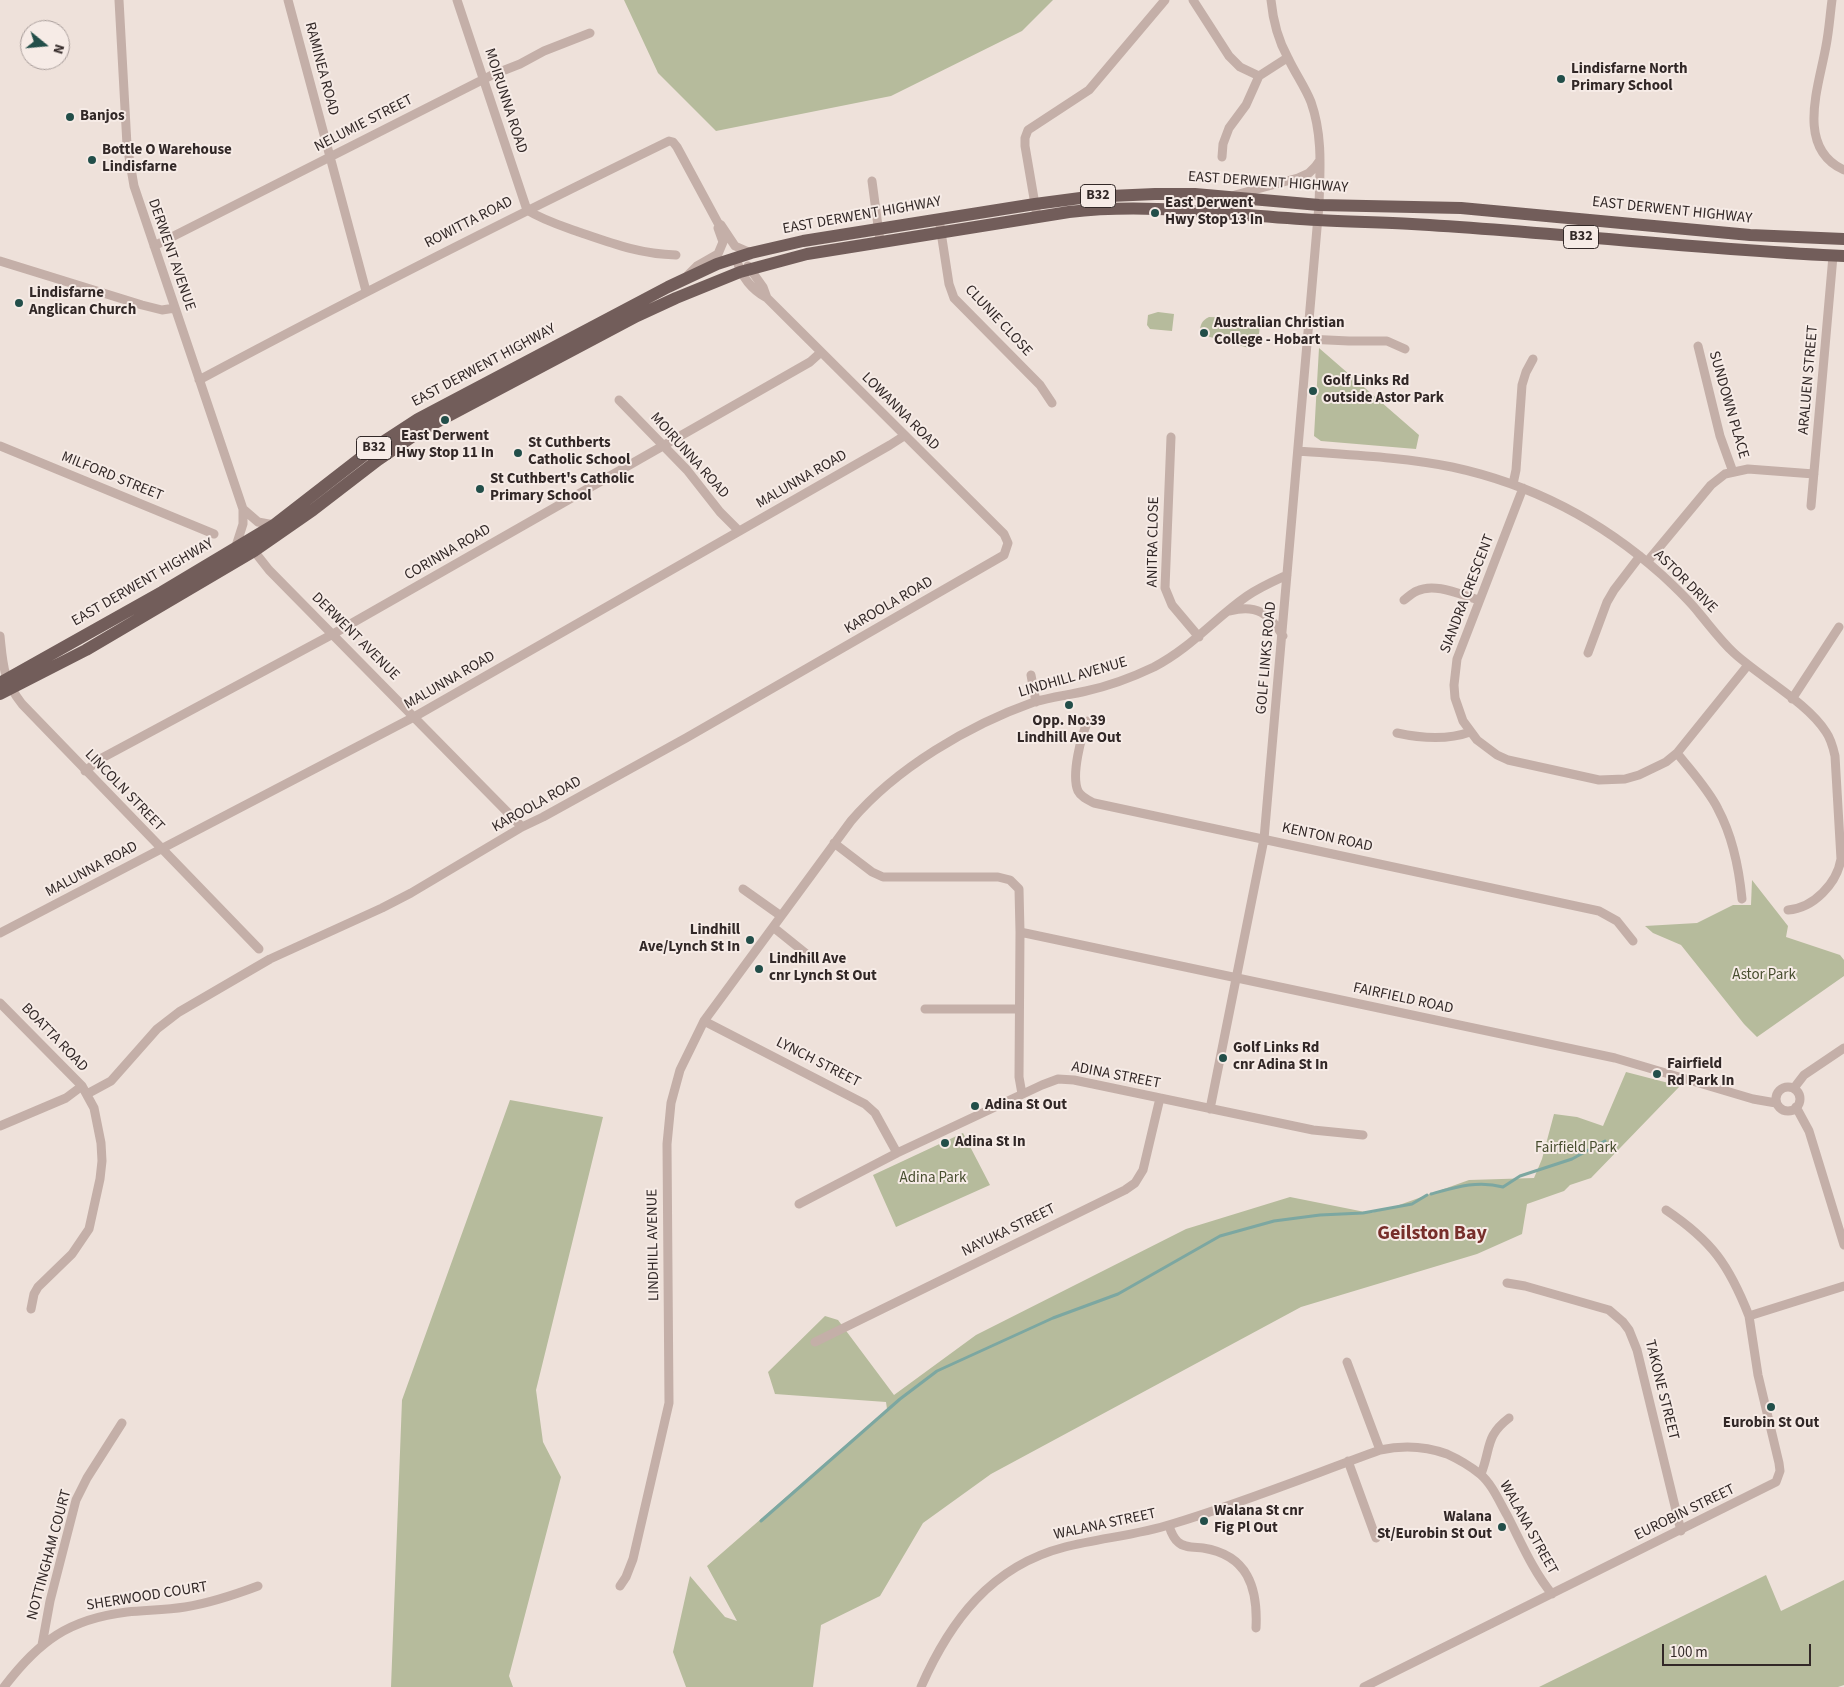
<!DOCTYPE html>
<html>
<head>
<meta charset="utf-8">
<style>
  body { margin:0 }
  #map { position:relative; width:1844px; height:1687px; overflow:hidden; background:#eee1da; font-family:"Source Sans 3",sans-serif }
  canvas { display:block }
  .north { position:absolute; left:20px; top:20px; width:50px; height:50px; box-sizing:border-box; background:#f6ebe6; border:1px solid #a89d9a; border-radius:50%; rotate:107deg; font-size:14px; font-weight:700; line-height:20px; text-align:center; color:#322827 }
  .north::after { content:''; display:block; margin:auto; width:18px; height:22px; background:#224e49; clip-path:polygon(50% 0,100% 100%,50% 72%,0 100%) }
  .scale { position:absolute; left:1662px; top:1644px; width:149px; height:22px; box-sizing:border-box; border:2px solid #322827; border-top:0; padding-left:6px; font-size:15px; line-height:18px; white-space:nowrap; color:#322827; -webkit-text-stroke:4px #f6ebe6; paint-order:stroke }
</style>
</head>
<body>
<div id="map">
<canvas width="1844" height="1687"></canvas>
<div class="north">N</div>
<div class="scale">100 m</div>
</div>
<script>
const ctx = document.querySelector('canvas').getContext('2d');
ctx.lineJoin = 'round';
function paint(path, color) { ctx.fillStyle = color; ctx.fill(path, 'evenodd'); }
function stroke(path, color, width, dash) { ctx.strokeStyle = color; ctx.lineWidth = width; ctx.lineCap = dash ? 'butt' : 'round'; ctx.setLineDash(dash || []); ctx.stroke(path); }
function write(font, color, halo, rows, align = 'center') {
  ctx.font = font + ' "Source Sans 3",sans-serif'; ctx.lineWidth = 4; ctx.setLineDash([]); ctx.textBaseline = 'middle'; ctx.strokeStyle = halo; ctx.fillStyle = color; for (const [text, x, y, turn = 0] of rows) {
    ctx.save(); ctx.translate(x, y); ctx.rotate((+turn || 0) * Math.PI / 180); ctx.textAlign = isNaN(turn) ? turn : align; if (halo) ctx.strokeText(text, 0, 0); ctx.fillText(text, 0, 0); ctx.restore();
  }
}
paint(new Path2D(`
  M 624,0 L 1053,0 L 1022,31 L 891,96 L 716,131 L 658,73 Z
  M 1158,312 L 1174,314 L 1172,331 L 1150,329 L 1147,325 L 1148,315 Z
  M 1209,317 L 1243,318 L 1259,324 C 1261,333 1257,344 1249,348 L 1203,335 L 1200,332 C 1200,325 1202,320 1209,317 Z
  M 1319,348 L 1419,435 L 1416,449 L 1321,441 L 1314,436 Z
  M 1752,880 L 1788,926 L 1786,937 L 1840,955 L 1844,960 L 1844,976 L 1757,1037 L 1744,1024 L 1681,945 L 1653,933 L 1645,926 L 1697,923 L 1733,905 L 1751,905 Z
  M 1626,1072 L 1680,1086 L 1591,1178 L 1570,1185 L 1564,1191 L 1527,1204 L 1522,1234 L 1477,1254 L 1301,1307 L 991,1474 L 923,1523 L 880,1596 L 821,1625 L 813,1687 L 686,1687 L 673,1652 L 690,1576 L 725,1617 L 737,1621 L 707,1566 L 887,1409 L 886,1402 L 775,1394 L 768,1372 L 825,1316 L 838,1320 L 894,1395 L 976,1335 L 1186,1229 L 1290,1197 L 1370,1213 L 1388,1209 L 1469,1180 L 1534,1178 L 1542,1159 L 1554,1114 L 1577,1117 L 1603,1126 Z
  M 510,1100 L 603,1117 L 536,1390 L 543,1442 L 561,1477 L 509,1676 L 513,1687 L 391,1687 L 402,1400 Z
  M 963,1133 L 990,1185 L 896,1227 L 873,1175 Z
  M 1766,1575 L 1781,1611 L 1844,1580 L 1844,1685 L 1838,1687 L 1539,1687 Z`), '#b6bb9c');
stroke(new Path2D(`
  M 1431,1194 C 1456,1187 1478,1180 1503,1187 L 1520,1176 L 1572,1159 L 1605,1141
  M 761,1521 L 900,1399 L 937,1371 L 1053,1318 L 1118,1294 L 1220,1236 L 1274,1221 L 1320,1215 L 1363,1213 L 1412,1204 L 1427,1195`), '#7ca7a1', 3);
stroke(new Path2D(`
  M 119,0 L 127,145 L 134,186 L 243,509 L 243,524 L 235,549
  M 288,0 L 366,291
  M 457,0 L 527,210 C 543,220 559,225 576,231 C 611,243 639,254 676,255
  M 1193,0 L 1229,56 L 1240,67 L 1259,76
  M 1832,0 C 1830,15 1829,31 1826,46 C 1819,86 1795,148 1844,170
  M 1222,157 L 1223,144 L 1229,128 L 1246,105 L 1259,76 L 1287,58
  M 872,181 L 880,241
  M 1235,195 L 1298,178 L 1309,173 L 1315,167 L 1320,160
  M 1037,216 L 1025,146 L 1025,138 L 1028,130 L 1089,90 L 1165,0
  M 939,219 L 949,284 L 954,298 L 1040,385 L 1052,403
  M 154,246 L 492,75 L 520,64 L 544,51 L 590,33
  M 0,261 L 142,305 L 162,310 L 175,308
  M 748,266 L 763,287 L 767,298
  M 688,275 L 697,266 L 718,254 L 723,242 L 718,228
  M 1307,339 L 1349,341 L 1387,341 L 1405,349
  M 1698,346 L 1720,436 L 1733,472
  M 199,380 C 354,297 511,218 669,141 L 673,142 L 677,147 L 718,223 L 721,225 L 735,246 L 751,253
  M 619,400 L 687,470 L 720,512 L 739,531
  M 1171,437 L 1165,588 L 1172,605 L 1199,637
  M 0,446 L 214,534
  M 1298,451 C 1349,455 1402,457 1452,467 C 1531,484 1602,521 1662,575 C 1675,587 1688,599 1699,613 C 1710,626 1721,641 1734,653 C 1760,677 1808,703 1826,732 C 1831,739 1833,747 1835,756 L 1841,859 C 1837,883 1814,908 1788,910
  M 1513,484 L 1516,470 L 1522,385 L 1526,372 L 1533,359
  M 1523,488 L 1457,659 L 1454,685 L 1455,698 L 1463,721 L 1477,740 L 1497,755 L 1508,760 L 1599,780 L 1625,779 L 1639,775 L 1666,762 L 1677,753 L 1748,665
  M 1811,506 L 1833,256
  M 243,509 L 258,522 L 274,525
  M 254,551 L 269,570 L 522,827
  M 1647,562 L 1711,485 L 1725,474 L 1748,469 L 1814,474
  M 1404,600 C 1408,597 1412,593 1417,591 C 1435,582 1461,595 1479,600
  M 1230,611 C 1256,604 1269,613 1283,636
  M 0,636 C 3,665 3,680 22,704 L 259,949
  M 1588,653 L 1607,602 L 1614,590 L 1640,556
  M 1031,675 L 1036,702
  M 1792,699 L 1839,627
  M 1088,721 C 1081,736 1071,775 1078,791 C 1081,797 1088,800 1094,803 L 1599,911 L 1617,921 L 1633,941
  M 1397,733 C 1420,738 1448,740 1470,732
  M 1677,753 C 1691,771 1708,789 1718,809 C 1733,837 1739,868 1742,899
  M 85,771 L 102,758 L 333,634 L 810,362 L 820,353
  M 834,843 L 872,872 L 883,877 L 998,877 L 1010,880 L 1019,889 L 1020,932 L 1019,1077 L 1022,1094
  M 743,889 L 781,916
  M 773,927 L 809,956
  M 1020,932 L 1615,1058 L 1753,1099 L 1776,1103
  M 0,933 L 414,717 L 890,445 L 904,436
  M 0,1003 L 82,1086 L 94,1108 L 101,1143 L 102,1161 L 100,1179 L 89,1229 L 72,1254 L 38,1287 L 34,1294 L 31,1309
  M 925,1009 L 1019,1009
  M 704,1021 L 865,1104 L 875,1113 L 897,1153
  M1776 1099a12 12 0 1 1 24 0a12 12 0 1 1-24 0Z
  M 1794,1088 L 1804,1075 L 1844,1048
  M 87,1094 L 111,1081 L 157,1029 L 179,1012 L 270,959 L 382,908 L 411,893 L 522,827 L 543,817 L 686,738 L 1004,555 L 1008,543 L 1004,534 L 767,298 C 750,289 741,276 736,258
  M 1796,1107 L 1809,1131 L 1844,1245
  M 1210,1109 L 1264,839 L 1319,205 C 1320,170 1323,136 1311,102 C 1305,87 1295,73 1288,58 C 1278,40 1273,21 1271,0
  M 0,1126 L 66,1098 L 82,1086
  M 799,1204 L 897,1153 L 1042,1085 L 1058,1079 L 1074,1080 L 1313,1130 L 1363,1135
  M 1666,1210 C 1712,1241 1729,1265 1749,1316
  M 1507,1283 L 1525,1286 L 1609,1310 L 1623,1322 L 1629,1330 L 1637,1350 L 1681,1531
  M 815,1342 L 1125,1190 L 1135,1183 L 1143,1170 L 1160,1098
  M 1347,1362 L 1380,1450
  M 1348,1461 L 1376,1538
  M 1481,1474 C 1491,1449 1485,1436 1509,1418
  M 1169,1526 C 1171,1532 1173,1538 1178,1542 C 1184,1548 1195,1547 1203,1548 C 1248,1555 1258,1588 1256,1628
  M 620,1586 L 626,1577 L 633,1559 L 669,1403 L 667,1144 L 671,1103 L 680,1070 L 704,1021 L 851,821 C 896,768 969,725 1034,702 C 1051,697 1069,695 1086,691 C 1109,686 1133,677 1154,667 C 1192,647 1214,619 1247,596 C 1260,587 1274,581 1287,575
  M 42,1645 L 50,1601 L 76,1500 L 87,1478 L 122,1423
  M 4,1687 C 39,1641 69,1619 127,1612 C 146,1610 166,1610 185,1607 C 210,1603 234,1595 258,1586
  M 921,1687 C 950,1621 991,1566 1065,1547 C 1100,1538 1138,1535 1172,1524 C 1242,1503 1311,1475 1380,1450 C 1403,1445 1425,1446 1447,1454 C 1458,1459 1470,1466 1480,1474 C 1492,1484 1499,1501 1507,1515 C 1521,1542 1533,1571 1552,1594
  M 1364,1687 L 1776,1482 L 1780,1471 L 1779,1463 L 1758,1375 L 1749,1316 L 1844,1286`), '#c4afa8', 9);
stroke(new Path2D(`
  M 0,683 L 162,592 L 274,525 L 372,449 L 418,419 L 668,287 L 717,264 L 751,253 L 803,241 L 1035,204 L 1088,197 L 1155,194 L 1195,194 L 1319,205 L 1461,208 L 1750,235 L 1844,239
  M 0,694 L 86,650 L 254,551 L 313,510 L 378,460 L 422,430 L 637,316 L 676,298 L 740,272 L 807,254 L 1069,212 C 1153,202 1235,216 1318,220 C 1349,222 1381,222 1412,224 C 1556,232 1700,250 1844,256`), '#725d5a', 12);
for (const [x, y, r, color] of [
  [1561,79,5,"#224e49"],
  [70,117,5,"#224e49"],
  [92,160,5,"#224e49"],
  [1155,213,5,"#224e49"],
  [19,303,5,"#224e49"],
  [1204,333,5,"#224e49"],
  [1313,391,5,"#224e49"],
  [445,420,5,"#224e49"],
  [518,453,5,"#224e49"],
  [480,489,5,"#224e49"],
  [1069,705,5,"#224e49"],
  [750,940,5,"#224e49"],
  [759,969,5,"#224e49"],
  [1223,1058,5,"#224e49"],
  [1657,1074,5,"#224e49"],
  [975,1106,5,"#224e49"],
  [945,1143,5,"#224e49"],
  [1771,1407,5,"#224e49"],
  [1204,1521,5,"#224e49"],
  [1502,1527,5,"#224e49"]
]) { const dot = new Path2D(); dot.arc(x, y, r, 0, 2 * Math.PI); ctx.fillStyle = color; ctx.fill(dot); stroke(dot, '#f6ebe6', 2); }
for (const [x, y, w] of [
  [1098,196,35],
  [1581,237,35],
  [374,448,35]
]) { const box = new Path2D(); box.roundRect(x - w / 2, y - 11.5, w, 23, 4); ctx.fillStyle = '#f6ebe6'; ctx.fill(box); stroke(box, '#322827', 1); }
write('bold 14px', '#322827', null, [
  ["B32",1098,196],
  ["B32",1581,237],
  ["B32",374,448]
]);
write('15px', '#322827', '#f6ebe6', [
  ["RAMINEA ROAD",321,69,75],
  ["MOIRUNNA ROAD",505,101,72],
  ["NELUMIE STREET",364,124,-27],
  ["EAST DERWENT HIGHWAY",1268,183,4],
  ["EAST DERWENT HIGHWAY",1672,211,6],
  ["EAST DERWENT HIGHWAY",862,216,-10],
  ["ROWITTA ROAD",469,223,-27],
  ["DERWENT AVENUE",171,255,71],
  ["CLUNIE CLOSE",998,321,47],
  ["EAST DERWENT HIGHWAY",484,366,-28],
  ["ARALUEN STREET",1809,380,-85],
  ["SUNDOWN PLACE",1728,405,74],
  ["LOWANNA ROAD",900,412,45],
  ["MOIRUNNA ROAD",689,456,48],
  ["MILFORD STREET",112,477,22],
  ["MALUNNA ROAD",802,480,-30],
  ["ANITRA CLOSE",1154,542,-89],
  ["CORINNA ROAD",448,553,-30],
  ["ASTOR DRIVE",1685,582,45],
  ["EAST DERWENT HIGHWAY",143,583,-30],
  ["SIANDRA CRESCENT",1468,594,-69],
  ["KAROOLA ROAD",889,606,-30],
  ["DERWENT AVENUE",355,637,45],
  ["GOLF LINKS ROAD",1267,658,-85],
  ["LINDHILL AVENUE",1073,678,-16],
  ["MALUNNA ROAD",450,681,-30],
  ["LINCOLN STREET",124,791,46],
  ["KAROOLA ROAD",537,805,-29],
  ["KENTON ROAD",1327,838,12],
  ["MALUNNA ROAD",92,870,-28],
  ["FAIRFIELD ROAD",1403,999,12],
  ["BOATTA ROAD",54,1038,46],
  ["LYNCH STREET",818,1063,27],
  ["ADINA STREET",1116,1076,11],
  ["NAYUKA STREET",1009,1231,-26],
  ["LINDHILL AVENUE",654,1245,-91],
  ["TAKONE STREET",1661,1390,76],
  ["EUROBIN STREET",1685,1513,-26],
  ["WALANA STREET",1105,1525,-12],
  ["WALANA STREET",1528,1528,61],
  ["NOTTINGHAM COURT",50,1555,-75],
  ["SHERWOOD COURT",147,1597,-9]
]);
write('bold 15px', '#322827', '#f6ebe6', [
  ["Lindisfarne North",1571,70],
  ["Primary School",1571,87],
  ["Banjos",80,117],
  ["Bottle O Warehouse",102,151],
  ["Lindisfarne",102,168],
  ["East Derwent",1165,204],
  ["Hwy Stop 13 In",1165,221],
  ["Lindisfarne",29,294],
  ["Anglican Church",29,311],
  ["Australian Christian",1214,324],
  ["College - Hobart",1214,341],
  ["Golf Links Rd",1323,382],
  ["outside Astor Park",1323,399],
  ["East Derwent",445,437,"center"],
  ["Hwy Stop 11 In",445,454,"center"],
  ["St Cuthberts",528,444],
  ["Catholic School",528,461],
  ["St Cuthbert's Catholic",490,480],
  ["Primary School",490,497],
  ["Opp. No.39",1069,722,"center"],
  ["Lindhill Ave Out",1069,739,"center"],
  ["Lindhill",740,931,"right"],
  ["Ave/Lynch St In",740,948,"right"],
  ["Lindhill Ave",769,960],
  ["cnr Lynch St Out",769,977],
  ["Golf Links Rd",1233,1049],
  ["cnr Adina St In",1233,1066],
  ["Fairfield",1667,1065],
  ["Rd Park In",1667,1082],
  ["Adina St Out",985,1106],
  ["Adina St In",955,1143],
  ["Eurobin St Out",1771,1424,"center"],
  ["Walana St cnr",1214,1512],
  ["Fig Pl Out",1214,1529],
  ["Walana",1492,1518,"right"],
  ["St/Eurobin St Out",1492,1535,"right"]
], 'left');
write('15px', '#474d2e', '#f6ebe6', [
  ["Astor Park",1764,976],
  ["Fairfield Park",1576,1149],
  ["Adina Park",933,1179]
]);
write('bold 20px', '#772e2a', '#f6ebe6', [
  ["Geilston Bay",1432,1235]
]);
</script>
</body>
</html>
